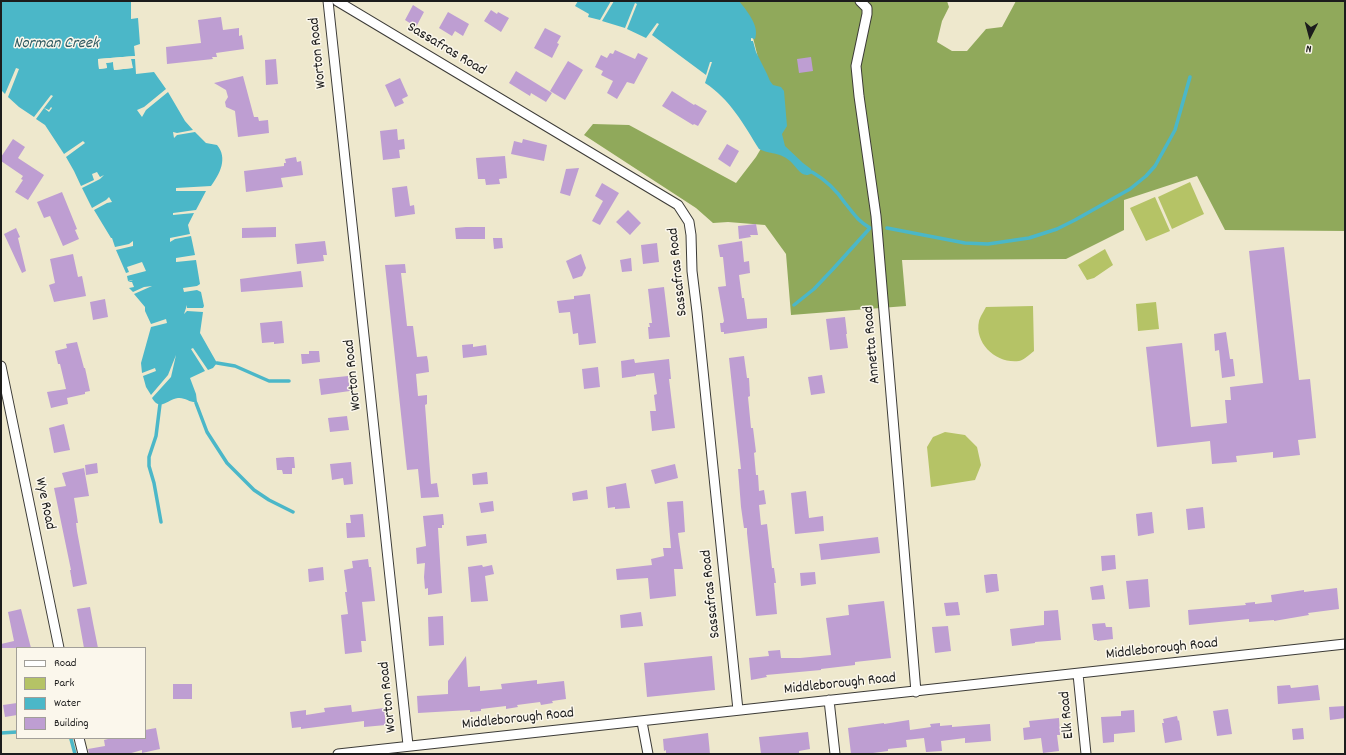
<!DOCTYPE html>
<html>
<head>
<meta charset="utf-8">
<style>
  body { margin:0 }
  #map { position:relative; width:1346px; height:755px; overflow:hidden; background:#eee8cd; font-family:Dekko,sans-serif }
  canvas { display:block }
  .frame { position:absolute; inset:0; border:2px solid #1c1c1c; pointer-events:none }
  .legend { position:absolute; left:16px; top:647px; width:130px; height:92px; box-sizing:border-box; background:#fbf7ec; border:1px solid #a29f99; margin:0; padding:5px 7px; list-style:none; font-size:12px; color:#1c1c1c }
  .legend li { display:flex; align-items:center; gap:8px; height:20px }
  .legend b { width:20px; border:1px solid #a29f99 }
  .north { position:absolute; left:1290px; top:16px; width:40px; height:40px; -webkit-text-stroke:3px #fbf7ec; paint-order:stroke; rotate:186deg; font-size:11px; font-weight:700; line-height:16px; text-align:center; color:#1c1c1c }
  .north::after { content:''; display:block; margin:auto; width:14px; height:18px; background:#1c1c1c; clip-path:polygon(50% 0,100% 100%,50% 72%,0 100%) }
</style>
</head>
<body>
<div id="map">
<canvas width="1346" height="755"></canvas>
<div class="frame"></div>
<ul class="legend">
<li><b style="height:5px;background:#fff"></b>Road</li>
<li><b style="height:11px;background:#b5c366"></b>Park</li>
<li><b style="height:11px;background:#4bb7c8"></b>Water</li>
<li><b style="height:11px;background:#be9ed2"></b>Building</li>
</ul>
<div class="north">N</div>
</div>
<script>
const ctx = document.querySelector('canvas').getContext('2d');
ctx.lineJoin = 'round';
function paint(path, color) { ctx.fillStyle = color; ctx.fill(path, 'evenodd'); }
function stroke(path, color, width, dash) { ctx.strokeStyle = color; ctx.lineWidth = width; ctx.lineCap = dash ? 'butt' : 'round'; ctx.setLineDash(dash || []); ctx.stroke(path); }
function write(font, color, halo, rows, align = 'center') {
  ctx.font = font + ' Dekko,sans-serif'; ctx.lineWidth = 3; ctx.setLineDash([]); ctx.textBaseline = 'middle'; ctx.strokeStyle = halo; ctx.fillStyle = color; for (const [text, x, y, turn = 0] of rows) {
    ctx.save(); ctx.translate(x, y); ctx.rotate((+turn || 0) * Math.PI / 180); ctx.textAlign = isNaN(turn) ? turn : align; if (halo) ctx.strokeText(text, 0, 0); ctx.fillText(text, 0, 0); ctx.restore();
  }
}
paint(new Path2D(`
  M 1190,182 L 1204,214 L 1172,229 L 1158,197 Z
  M 1155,197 L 1170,231 L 1146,241 L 1130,208 Z
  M 1105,249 L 1113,265 L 1094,278 L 1087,280 L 1078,265 Z
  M 1156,302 L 1159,329 L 1138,331 L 1136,304 Z
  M 1033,306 L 1034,351 C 1030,354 1024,360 1019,361 C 997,364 974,344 979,321 C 980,317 984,311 986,307 Z
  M 945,432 L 965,435 L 977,447 L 981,465 L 975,480 L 931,487 L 927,447 L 933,437 Z`), '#b5c366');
paint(new Path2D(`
  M 733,1 L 947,1 L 949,7 L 942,21 L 937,42 L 952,51 L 967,51 L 986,29 L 1002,27 L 1016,1 L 1345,1 L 1345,231 L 1225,230 L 1197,176 L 1124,200 L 1124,230 L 1066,259 L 902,260 L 906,306 L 791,315 L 786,254 L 765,225 L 728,222 L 713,223 L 696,208 L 584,135 L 593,124 L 629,125 L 736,183 L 756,157 L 775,125 L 750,26 Z`), '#90a95b');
paint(new Path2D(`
  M 1,1 L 131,1 L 131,19 L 138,18 L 140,44 L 134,46 L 135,56 L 98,59 L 99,69 L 107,68 L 106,63 L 113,62 L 114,70 L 132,68 L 131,59 L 135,59 L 136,74 L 154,72 L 166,89 L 144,107 L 137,110 L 142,117 L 146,110 L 168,92 L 185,121 L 193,130 L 177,133 L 173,132 L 174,138 L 177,135 L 195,132 L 206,143 L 217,145 C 228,158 220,174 211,186 L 176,188 L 176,191 L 206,191 L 196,210 L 173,213 L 173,215 L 194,213 L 188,225 L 190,234 L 170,238 L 170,242 L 175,239 L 191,236 L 195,255 L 176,258 L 176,262 L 196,260 L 200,284 L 197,286 L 183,288 L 184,292 L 197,290 L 201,292 L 204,306 L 203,308 L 187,308 L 187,305 L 184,314 L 187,311 L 203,312 L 200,333 L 217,363 L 213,368 L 208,370 L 193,348 L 191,349 L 205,371 L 190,378 L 196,394 L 197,402 C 190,403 185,397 178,398 C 168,399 160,412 152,398 L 171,377 L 176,355 L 168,375 L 151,395 L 146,387 L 143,376 L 156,371 L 155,368 L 142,373 L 141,363 L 151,327 L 167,323 L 166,319 L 151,324 L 145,311 L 145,307 L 134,294 L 152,286 L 144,287 L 133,292 L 129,288 L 134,287 L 132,282 L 128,282 L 133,280 L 128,281 L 127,276 L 146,271 L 142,262 L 127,267 L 129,272 L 126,273 L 116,250 L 133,246 L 133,241 L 129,244 L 115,247 L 112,238 L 111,238 L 94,210 L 107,203 L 112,202 L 109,197 L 106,200 L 92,208 L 82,188 L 100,179 L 104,175 L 100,177 L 97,172 L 92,174 L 94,180 L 81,186 L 74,171 L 66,157 L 85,143 L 83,141 L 64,154 L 45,125 L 36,119 L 44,108 L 49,112 L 52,108 L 51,107 L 49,110 L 44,108 L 53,96 L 51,95 L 34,117 L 19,107 L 8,97 L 19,69 L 16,68 L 5,94 L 1,90 Z
  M 578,1 L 611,1 L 600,20 L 588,17 L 589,14 L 575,6 Z
  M 614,1 L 739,1 C 747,11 760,26 755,39 L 751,38 L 751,41 L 753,41 L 756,52 L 767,74 L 770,81 L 773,85 L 781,87 L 784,91 L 787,126 L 782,134 L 785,146 L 803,163 L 811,169 L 812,173 C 802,180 797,167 790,161 C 778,151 771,155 759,149 C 744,125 730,99 705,83 L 712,62 L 710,62 L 706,75 L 652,35 L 659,24 L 657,23 L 646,38 L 627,29 L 637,4 L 635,3 L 625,28 L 602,21 Z`), '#4bb7c8');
paint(new Path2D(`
  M 135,56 L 135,59 L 131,59 L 133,68 L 114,70 L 113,62 L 106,63 L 107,68 L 99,69 L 98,59 Z`), '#eee8cd');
stroke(new Path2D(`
  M 887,228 L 965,243 L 988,244 L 1029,238 L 1057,229 L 1075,220 L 1130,189 L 1146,176 L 1155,166 L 1175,130 L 1190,77
  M 794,305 L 814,289 L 833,269 L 870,228 C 857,220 854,214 845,203 C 837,191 824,179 812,172
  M 217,363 L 235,366 L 269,381 L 289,381
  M 196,403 L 207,432 L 227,463 L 254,490 L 269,500 L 293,512
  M 160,404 L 156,436 L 149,457 L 149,466 L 154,483 L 161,522
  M 1,733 L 17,732
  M 71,739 L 75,754`), '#4bb7c8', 3.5);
paint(new Path2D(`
  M 413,5 L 424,12 L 416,27 L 405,20 Z
  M 491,10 L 497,14 L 498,12 L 509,18 L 501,32 L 484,21 Z
  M 448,12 L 469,24 L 463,36 L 455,31 L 452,36 L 439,28 Z
  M 221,17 L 223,30 L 239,28 L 239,36 L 242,35 L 244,49 L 216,53 L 217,57 L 212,57 L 213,59 L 167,64 L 166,47 L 201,43 L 198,20 Z
  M 545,28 L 561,36 L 557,43 L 559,44 L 552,58 L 534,48 Z
  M 615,50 L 635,59 L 638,53 L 648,58 L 634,84 L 627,82 L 617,99 L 607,93 L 613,81 L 601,75 L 603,71 L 595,67 L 601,55 L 607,58 L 610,53 L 613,54 Z
  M 811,57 L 813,71 L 799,73 L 797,59 Z
  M 276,59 L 278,84 L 266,85 L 265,60 Z
  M 568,61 L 583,70 L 565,100 L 550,91 Z
  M 516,71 L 552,93 L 546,102 L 531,93 L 530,96 L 509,83 Z
  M 243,76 L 254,117 L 258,117 L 259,121 L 268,120 L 269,133 L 238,137 L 235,111 L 226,107 L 225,102 L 228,97 L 226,90 L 214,83 Z
  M 400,78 L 408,96 L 402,99 L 404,103 L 395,107 L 385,85 Z
  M 672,91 L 694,105 L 695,104 L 707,111 L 698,126 L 694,124 L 693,125 L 662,106 Z
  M 397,129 L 398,140 L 404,139 L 405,149 L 399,150 L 400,158 L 383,160 L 380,131 Z
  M 13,139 L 25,147 L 18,158 L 44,175 L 28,200 L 15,192 L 23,180 L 21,179 L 23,176 L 1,161 L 1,157 Z
  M 523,139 L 547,145 L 544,161 L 511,154 L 514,141 L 522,143 Z
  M 727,144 L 739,151 L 730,167 L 718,159 Z
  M 505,156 L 507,178 L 499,179 L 500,184 L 486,185 L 485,179 L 478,179 L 476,158 Z
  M 296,157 L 297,162 L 301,161 L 303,175 L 281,178 L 283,187 L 246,192 L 244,171 L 284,166 L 284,163 L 286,163 L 285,159 Z
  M 579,168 L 570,196 L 560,193 L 566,169 Z
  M 602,183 L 619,193 L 600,225 L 592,221 L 603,201 L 595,196 Z
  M 407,186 L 410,206 L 414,205 L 415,214 L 395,217 L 392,188 Z
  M 62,192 L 77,229 L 75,230 L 79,239 L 63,246 L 50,216 L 44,218 L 37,202 Z
  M 628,210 L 641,223 L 630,235 L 616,222 Z
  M 756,224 L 758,235 L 750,235 L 751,237 L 739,239 L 738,226 Z
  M 276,227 L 276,237 L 242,238 L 242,228 Z
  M 466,227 L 485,227 L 485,239 L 456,239 L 455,228 Z
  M 16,228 L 20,237 L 18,238 L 26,271 L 22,273 L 4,234 Z
  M 493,238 L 502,238 L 503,248 L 494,249 Z
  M 325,241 L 327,255 L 323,255 L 324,261 L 297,264 L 295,244 Z
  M 742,241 L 744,262 L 749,261 L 750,273 L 739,275 L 742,298 L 744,298 L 747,319 L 767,318 L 767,328 L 724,334 L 724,332 L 721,332 L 720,323 L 723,323 L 724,321 L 718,287 L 726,286 L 723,257 L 720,257 L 718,245 Z
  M 657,243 L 659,262 L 643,264 L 641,245 Z
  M 1284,247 L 1299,380 L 1310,379 L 1316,438 L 1298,440 L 1300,455 L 1273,458 L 1273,452 L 1236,456 L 1237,462 L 1212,464 L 1210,441 L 1157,447 L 1146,347 L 1182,343 L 1191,427 L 1227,423 L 1225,400 L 1231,400 L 1230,387 L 1263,383 L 1249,251 Z
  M 73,254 L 78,277 L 82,276 L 86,296 L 54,302 L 49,285 L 55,283 L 50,259 Z
  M 581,254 L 586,268 L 582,276 L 573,279 L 566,261 Z
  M 631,258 L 632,271 L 622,272 L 620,260 Z
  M 405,264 L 406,273 L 401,273 L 407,326 L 413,326 L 417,357 L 427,356 L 428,361 L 429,372 L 416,374 L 418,396 L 427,395 L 427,404 L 425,405 L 431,484 L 437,483 L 439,497 L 421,498 L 418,469 L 407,470 L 385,265 Z
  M 301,271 L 303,287 L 241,292 L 240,279 Z
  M 664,287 L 670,337 L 649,339 L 648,327 L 650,327 L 649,323 L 652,323 L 648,289 Z
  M 590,294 L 596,343 L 579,345 L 578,333 L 573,334 L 570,312 L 559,313 L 557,301 L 574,299 L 574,296 Z
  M 105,299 L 108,317 L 93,320 L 90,302 Z
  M 845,317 L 847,334 L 846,334 L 848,348 L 830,350 L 826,319 Z
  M 282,321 L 284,343 L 274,344 L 274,342 L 262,343 L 260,323 Z
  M 1226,332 L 1230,359 L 1233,359 L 1235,376 L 1222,378 L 1219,350 L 1215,351 L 1214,334 Z
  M 77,342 L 84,368 L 85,368 L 90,391 L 85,392 L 85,394 L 67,398 L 68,404 L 51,408 L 47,392 L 66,389 L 60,364 L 58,364 L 55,351 L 67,348 L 66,344 Z
  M 473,344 L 473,347 L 486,345 L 487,355 L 463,358 L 462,345 Z
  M 309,351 L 319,351 L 320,362 L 302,364 L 301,354 L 309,354 Z
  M 744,356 L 747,378 L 749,378 L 750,396 L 748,397 L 751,428 L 753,428 L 756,452 L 754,453 L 756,475 L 758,475 L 759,491 L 764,490 L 766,504 L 759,505 L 761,525 L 767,524 L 772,568 L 774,568 L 776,583 L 774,583 L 777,614 L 756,616 L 747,533 L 747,528 L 744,528 L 741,507 L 738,469 L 741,469 L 729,358 Z
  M 634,359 L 635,363 L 669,359 L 671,379 L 669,379 L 675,428 L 652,431 L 650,411 L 656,411 L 654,395 L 657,394 L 654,373 L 636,375 L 636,376 L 622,378 L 621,361 Z
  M 598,367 L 600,387 L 584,389 L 582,369 Z
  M 822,375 L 825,393 L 811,395 L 808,377 Z
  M 348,376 L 350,391 L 321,395 L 319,379 Z
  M 347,416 L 349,430 L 330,432 L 328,418 Z
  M 64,424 L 70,450 L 54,453 L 49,428 Z
  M 288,457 L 294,457 L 295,468 L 292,468 L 292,474 L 283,474 L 282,470 L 277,470 L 276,458 Z
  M 351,462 L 353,484 L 344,485 L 343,478 L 332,480 L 330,464 Z
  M 97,463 L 98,473 L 86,475 L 85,465 Z
  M 675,464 L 678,478 L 655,484 L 651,470 Z
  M 84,468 L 89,496 L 74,498 L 78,523 L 76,523 L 77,531 L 87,584 L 73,587 L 70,570 L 71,570 L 54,488 L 66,486 L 62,473 Z
  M 487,472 L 488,484 L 473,485 L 472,474 Z
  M 626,483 L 630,508 L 615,509 L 615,507 L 608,508 L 606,487 Z
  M 587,490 L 588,499 L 573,501 L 572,493 Z
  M 806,491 L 809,518 L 823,516 L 824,531 L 795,534 L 791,493 Z
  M 493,501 L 494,511 L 481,513 L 479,503 Z
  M 683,501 L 685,532 L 678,533 L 683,569 L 674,569 L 676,596 L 650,599 L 648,578 L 617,580 L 616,569 L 652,565 L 651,559 L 664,556 L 663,548 L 671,548 L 667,502 Z
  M 1203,507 L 1205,528 L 1188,530 L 1186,509 Z
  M 1152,512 L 1154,533 L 1138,536 L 1136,514 Z
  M 363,514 L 365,537 L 347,538 L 346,523 L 351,523 L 350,515 Z
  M 443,514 L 444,525 L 442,525 L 442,528 L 438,528 L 442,593 L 428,595 L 428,588 L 425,589 L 424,577 L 425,563 L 417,564 L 416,548 L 426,546 L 423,516 Z
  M 486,534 L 487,543 L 467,546 L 466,536 Z
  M 878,537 L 880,553 L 821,560 L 819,544 Z
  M 1115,555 L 1116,569 L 1102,571 L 1101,556 Z
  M 368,559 L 369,567 L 371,567 L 375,601 L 362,602 L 366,641 L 361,641 L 362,652 L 345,654 L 341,615 L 348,614 L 345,592 L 347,592 L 344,570 L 353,568 L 352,561 Z
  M 482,565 L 483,567 L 492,565 L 494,574 L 485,576 L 488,601 L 471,602 L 468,567 Z
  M 323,567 L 324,580 L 309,582 L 308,569 Z
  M 815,572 L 816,584 L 801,586 L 800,573 Z
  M 992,574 L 997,574 L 999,591 L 986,593 L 984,575 Z
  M 1148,579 L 1150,607 L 1129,609 L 1126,581 Z
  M 1103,585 L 1105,599 L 1092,600 L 1090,587 Z
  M 1337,588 L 1339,609 L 1308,613 L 1309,615 L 1274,621 L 1274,620 L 1249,622 L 1249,619 L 1189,625 L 1188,610 L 1246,605 L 1245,603 L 1255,602 L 1255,604 L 1272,602 L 1271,595 L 1304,590 L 1304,592 Z
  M 884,601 L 891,658 L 855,662 L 855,665 L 821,669 L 821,670 L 766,675 L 767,677 L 751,680 L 749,658 L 769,656 L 768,651 L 780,650 L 781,658 L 800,658 L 831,655 L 826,618 L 849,615 L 848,605 Z
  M 958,602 L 960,615 L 946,616 L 944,603 Z
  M 90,607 L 93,623 L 98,648 L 84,648 L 77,609 Z
  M 21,609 L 31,648 L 1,648 L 1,644 L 14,641 L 8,612 Z
  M 1058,610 L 1061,640 L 1035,642 L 1035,643 L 1012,646 L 1010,629 L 1044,625 L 1044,611 Z
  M 641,612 L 643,626 L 621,628 L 620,615 Z
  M 443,616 L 444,645 L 429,646 L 428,617 Z
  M 1105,623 L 1106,627 L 1112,627 L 1113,639 L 1097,641 L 1097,640 L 1094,640 L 1092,624 Z
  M 948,626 L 951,651 L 935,653 L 932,627 Z
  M 466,656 L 468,687 L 480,686 L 480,691 L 502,689 L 501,684 L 537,680 L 537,684 L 564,681 L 566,699 L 552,701 L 553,703 L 541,705 L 540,702 L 517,705 L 518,707 L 506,709 L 506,706 L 481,709 L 481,711 L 470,712 L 470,710 L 418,713 L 417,696 L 448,694 L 448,681 Z
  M 712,656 L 715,690 L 647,697 L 644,663 Z
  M 173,684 L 192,684 L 192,699 L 173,699 Z
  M 1290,685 L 1291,688 L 1318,685 L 1320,700 L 1278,704 L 1277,686 Z
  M 17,703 L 17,715 L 5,717 L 3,705 Z
  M 351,705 L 352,712 L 384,708 L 386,725 L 364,727 L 364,721 L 301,729 L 301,727 L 292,728 L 290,712 L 306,710 L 306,715 L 325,712 L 324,708 Z
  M 1345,706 L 1345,718 L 1330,720 L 1329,707 Z
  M 1228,709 L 1232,734 L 1217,736 L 1213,711 Z
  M 1134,710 L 1135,732 L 1114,734 L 1114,742 L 1103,743 L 1101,717 L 1121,716 L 1121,711 Z
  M 1177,716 L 1178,721 L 1179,720 L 1182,740 L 1165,743 L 1162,723 L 1164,723 L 1163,719 Z
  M 1059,718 L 1060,735 L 1057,735 L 1059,751 L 1043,753 L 1041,738 L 1024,740 L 1023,728 L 1030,727 L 1029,721 Z
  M 909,720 L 910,730 L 931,727 L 930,724 L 940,723 L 940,726 L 952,725 L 952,727 L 990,724 L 991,741 L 965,743 L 965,738 L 941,741 L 942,751 L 926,752 L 924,738 L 906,740 L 907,747 L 888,749 L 888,751 L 873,753 L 874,754 L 851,754 L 848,728 L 884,723 L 884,724 Z
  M 156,728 L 160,749 L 142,753 L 142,750 L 128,754 L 89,754 L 88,749 L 105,746 L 104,740 L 112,738 L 145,738 L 145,730 Z
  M 1303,728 L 1304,739 L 1293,740 L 1292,729 Z
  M 808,732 L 810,749 L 799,751 L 799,754 L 761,754 L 759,737 Z
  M 708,733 L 710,754 L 666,754 L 666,750 L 664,751 L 663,739 Z`), '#be9ed2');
const minor = new Path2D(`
  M 328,1 L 408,745
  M 337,1 L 678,205 L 689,222 L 691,235 L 692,271 L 697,312 L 738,710
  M 860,1 L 867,8 L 867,14 L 856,66 L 859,96 L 876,216 L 916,692
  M 1,366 L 59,648
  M 1078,674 L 1086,754
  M 829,700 L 835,754
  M 642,722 L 648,754
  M 79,738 L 83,754
  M 338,754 L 1345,644`);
stroke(minor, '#3c3b37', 11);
stroke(minor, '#fff', 9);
write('15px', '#1c1c1c', '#fbf7ec', [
  ["Sassafras Road",446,50,31],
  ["Worton Road",319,53,-96],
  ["Sassafras Road",679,272,-96],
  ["Annetta Road",873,345,-95],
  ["Worton Road",354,375,-96],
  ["Wye Road",44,504,78],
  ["Sassafras Road",712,594,-96],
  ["Middleborough Road",1162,650,-6],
  ["Middleborough Road",840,685,-6],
  ["Worton Road",389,697,-96],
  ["Elk Road",1068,715,-95],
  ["Middleborough Road",518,720,-6]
]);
write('italic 16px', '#2f5a61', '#fbf7ec', [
  ["Norman Creek",56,45]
]);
</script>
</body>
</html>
